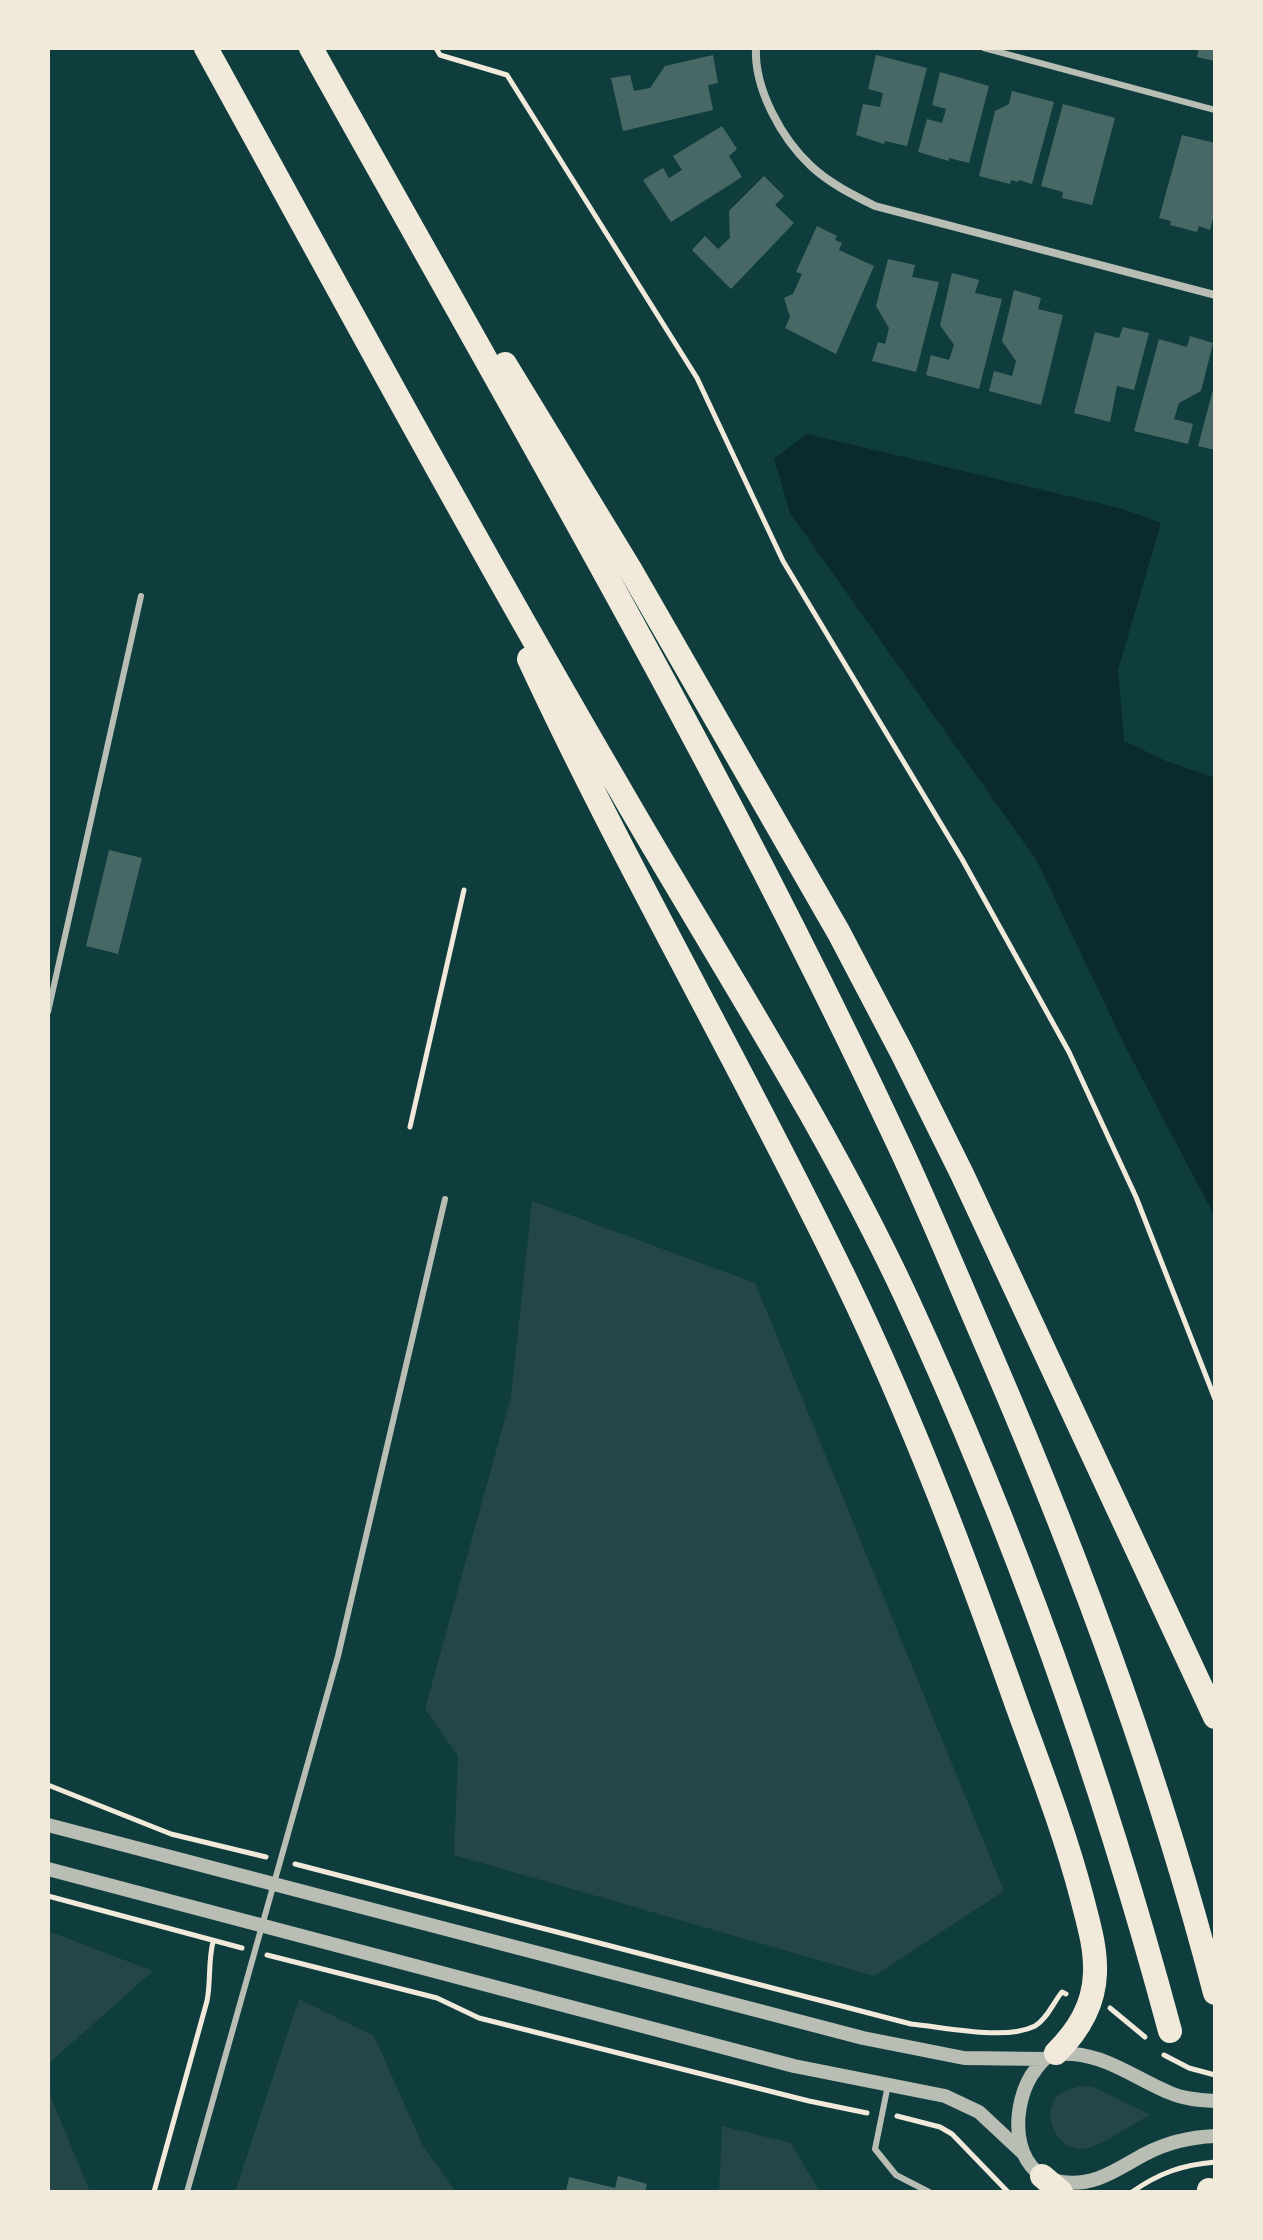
<!DOCTYPE html>
<html>
<head>
<meta charset="utf-8">
<style>
  body { margin:0 }
  #map { position:relative; width:1263px; height:2240px; overflow:hidden; background:#0f3d3e; font-family:Jost,sans-serif }
  canvas { display:block }
  .frame { position:absolute; inset:0; border:50px solid #f1e9da; pointer-events:none }
</style>
</head>
<body>
<div id="map">
<canvas width="1263" height="2240"></canvas>
<div class="frame"></div>
</div>
<script>
const ctx = document.querySelector('canvas').getContext('2d');
ctx.lineJoin = 'round';
function paint(path, color) { ctx.fillStyle = color; ctx.fill(path, 'evenodd'); }
function stroke(path, color, width, dash) { ctx.strokeStyle = color; ctx.lineWidth = width; ctx.lineCap = dash ? 'butt' : 'round'; ctx.setLineDash(dash || []); ctx.stroke(path); }
paint(new Path2D(`
  M 532,1201 L 755,1283 L 1004,1891 L 874,1976 L 454,1855 L 458,1756 L 425,1709 L 511,1397 Z
  M 48,1931 L 153,1971 L 48,2064 Z
  M 299,1999 L 374,2036 L 423,2146 L 456,2192 L 235,2192 Z
  M 1080,2086 L 1093,2087 L 1151,2115 C 1131,2123 1098,2151 1078,2149 C 1056,2146 1040,2113 1058,2096 C 1064,2090 1072,2089 1080,2086 Z
  M 48,2090 L 90,2192 L 48,2192 Z
  M 722,2126 L 791,2143 L 820,2192 L 719,2192 Z`), '#244646');
paint(new Path2D(`
  M 807,434 L 1123,509 L 1161,523 L 1118,670 L 1124,741 L 1166,761 L 1215,778 L 1215,1217 L 1124,1044 L 1037,861 L 790,513 L 774,459 Z`), '#0a2a2b');
paint(new Path2D(`
  M 1199,48 L 1215,48 L 1215,61 L 1197,57 Z
  M 713,55 L 718,83 L 708,85 L 713,110 L 623,131 L 611,78 L 630,75 L 634,91 L 650,88 L 665,66 Z
  M 876,55 L 927,68 L 907,146 L 885,141 L 884,144 L 856,135 L 863,104 L 880,107 L 883,93 L 868,89 Z
  M 940,72 L 989,86 L 969,163 L 949,158 L 949,161 L 918,152 L 927,119 L 942,123 L 946,109 L 932,105 Z
  M 1012,91 L 1054,102 L 1032,184 L 1019,180 L 1018,182 L 1011,180 L 1010,184 L 979,176 L 995,111 L 1009,104 Z
  M 1063,104 L 1115,118 L 1092,205 L 1062,198 L 1063,192 L 1041,186 Z
  M 722,126 L 737,149 L 729,156 L 742,177 L 671,222 L 643,180 L 663,168 L 669,178 L 682,170 L 673,156 Z
  M 1182,135 L 1215,143 L 1215,211 L 1210,230 L 1199,226 L 1197,232 L 1170,225 L 1171,221 L 1159,218 Z
  M 764,176 L 784,196 L 775,205 L 794,223 L 731,289 L 692,250 L 705,236 L 718,249 L 730,238 L 729,211 Z
  M 817,226 L 837,236 L 835,240 L 842,243 L 839,250 L 874,266 L 836,354 L 785,328 L 790,317 L 784,298 L 793,294 L 802,274 L 796,272 Z
  M 888,259 L 915,265 L 912,277 L 939,282 L 916,372 L 872,361 L 878,342 L 885,344 L 889,328 L 876,306 Z
  M 952,273 L 979,280 L 975,293 L 1002,299 L 979,389 L 926,375 L 931,355 L 949,360 L 954,345 L 940,325 Z
  M 1014,290 L 1041,298 L 1038,309 L 1063,315 L 1041,405 L 989,391 L 994,371 L 1012,376 L 1016,361 L 1002,341 Z
  M 1123,327 L 1149,333 L 1134,390 L 1117,386 L 1110,422 L 1074,413 L 1095,332 L 1119,338 Z
  M 1190,336 L 1213,343 L 1201,391 L 1179,403 L 1174,419 L 1193,424 L 1188,444 L 1134,431 L 1159,339 L 1187,347 Z
  M 1214,386 L 1215,386 L 1215,450 L 1198,446 Z
  M 109,850 L 142,858 L 118,954 L 86,946 Z
  M 618,2176 L 647,2184 L 645,2192 L 566,2192 L 569,2177 L 615,2188 Z`), '#486865');
stroke(new Path2D(`
  M 436,48 L 440,55 L 507,75 L 697,378 L 783,561 L 962,859 L 1069,1052 L 1136,1197 L 1215,1399
  M 410,1127 L 464,890
  M 48,1785 L 171,1834 L 266,1857
  M 295,1864 L 911,2024 C 944,2027 1005,2041 1035,2026 C 1047,2019 1053,2003 1062,1992 L 1066,1994
  M 48,1896 L 242,1948
  M 267,1955 L 437,1998 L 479,2018 L 809,2101 L 867,2113
  M 1110,2008 L 1145,2037
  M 1164,2055 L 1189,2068 L 1215,2075
  M 897,2116 L 940,2127 L 952,2134 L 1008,2192
  M 154,2192 L 207,2001 C 211,1981 208,1961 213,1942
  M 1132,2192 C 1159,2173 1182,2165 1215,2162`), '#f1e9da', 5);
stroke(new Path2D(`
  M 984,48 L 1215,110
  M 48,1012 L 141,596
  M 888,2085 L 875,2149 L 896,2175 L 929,2192
  M 187,2192 L 338,1656 L 445,1199`), '#b8beb3', 6);
stroke(new Path2D(`
  M 756,48 C 754,89 782,139 811,166 C 829,183 853,195 875,206 L 1215,295`), '#b8beb3', 8);
stroke(new Path2D(`
  M 48,1825 L 863,2038 L 964,2058 L 1044,2059
  M 48,1869 L 794,2066 L 945,2096 L 979,2112 L 1024,2154
  M 1215,2101 C 1199,2100 1183,2099 1168,2092 C 1135,2078 1109,2057 1073,2054 C 1067,2054 1060,2053 1055,2054 C 1046,2056 1041,2062 1036,2069 C 1010,2101 1008,2175 1061,2182 C 1095,2187 1117,2169 1145,2154 C 1166,2143 1191,2137 1215,2136`), '#b8beb3', 14);
stroke(new Path2D(`
  M 206,48 C 342,295 476,543 618,786 C 716,956 824,1121 907,1299 C 1016,1535 1103,1781 1170,2031
  M 311,48 C 513,410 723,768 898,1143 C 930,1211 959,1282 989,1351 C 1079,1559 1158,1773 1215,1993
  M 505,364 L 630,569 L 839,933 L 902,1053 L 962,1174 L 1215,1717
  M 529,659 C 627,870 745,1071 846,1281 C 913,1420 967,1564 1018,1708 C 1041,1771 1065,1833 1082,1898 C 1088,1922 1096,1947 1095,1973 C 1094,2006 1078,2031 1056,2053
  M 1042,2176 L 1061,2192
  M 1209,2190 L 1210,2192`), '#f1e9da', 24);
</script>
</body>
</html>
